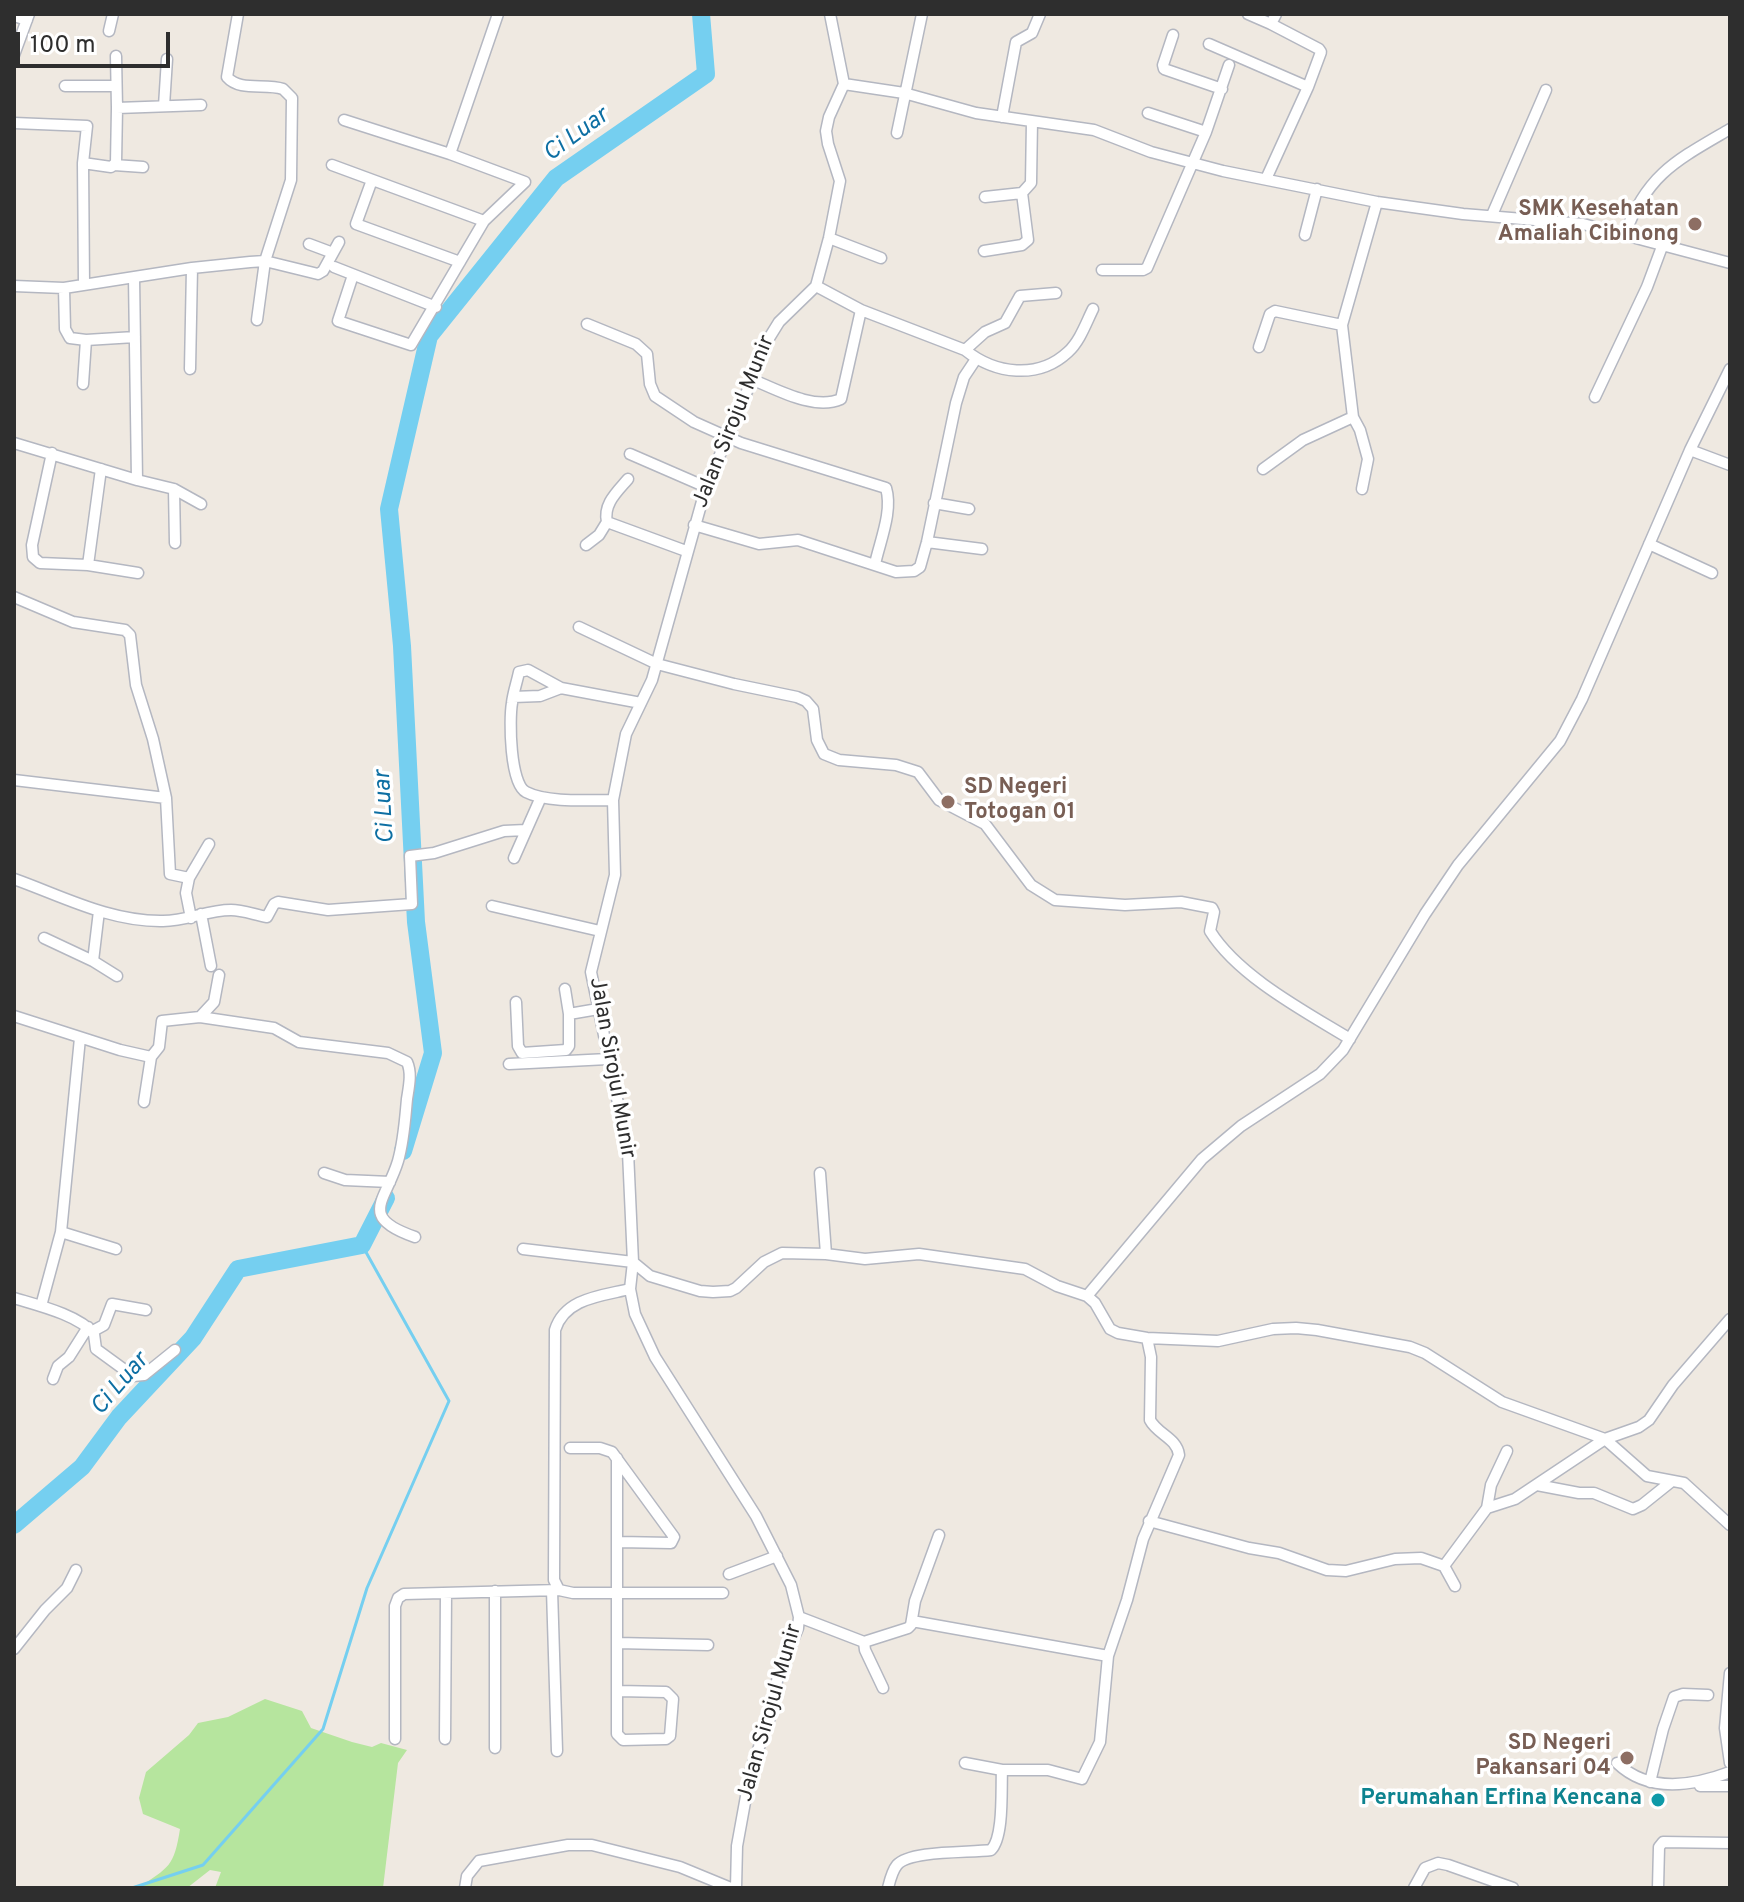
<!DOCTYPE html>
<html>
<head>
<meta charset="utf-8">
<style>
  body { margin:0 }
  #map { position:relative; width:1744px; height:1902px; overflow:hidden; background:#efe9e1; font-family:Overpass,sans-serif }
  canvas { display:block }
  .frame { position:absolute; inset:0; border:16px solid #2e2e2e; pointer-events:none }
  .scale { position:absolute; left:16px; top:32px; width:154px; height:36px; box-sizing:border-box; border:4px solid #2e2e2e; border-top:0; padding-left:10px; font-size:24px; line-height:28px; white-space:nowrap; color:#2e2e2e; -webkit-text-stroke:6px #fff; paint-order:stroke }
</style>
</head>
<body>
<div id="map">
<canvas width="1744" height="1902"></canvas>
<div class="frame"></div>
<div class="scale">100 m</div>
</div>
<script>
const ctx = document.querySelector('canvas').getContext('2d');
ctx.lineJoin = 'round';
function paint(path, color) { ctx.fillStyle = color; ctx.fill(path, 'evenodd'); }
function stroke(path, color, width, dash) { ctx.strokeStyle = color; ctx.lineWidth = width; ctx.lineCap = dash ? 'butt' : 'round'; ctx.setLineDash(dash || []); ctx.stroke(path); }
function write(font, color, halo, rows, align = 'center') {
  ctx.font = font + ' Overpass,sans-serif'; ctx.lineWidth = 7; ctx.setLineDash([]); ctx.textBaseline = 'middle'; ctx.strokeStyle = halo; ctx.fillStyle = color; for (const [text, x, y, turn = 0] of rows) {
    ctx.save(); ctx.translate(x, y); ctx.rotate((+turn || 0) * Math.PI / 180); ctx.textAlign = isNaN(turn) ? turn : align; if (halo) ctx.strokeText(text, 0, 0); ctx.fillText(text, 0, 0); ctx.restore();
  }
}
paint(new Path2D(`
  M 265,1699 L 302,1711 L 311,1728 L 352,1742 L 372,1747 L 381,1743 L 407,1750 L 398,1763 L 383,1888 L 215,1888 L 221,1872 L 210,1870 L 187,1888 L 138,1888 C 169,1867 174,1867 180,1829 L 143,1814 L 139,1798 L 146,1772 L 189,1735 L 198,1723 L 228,1717 Z`), '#b6e59e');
stroke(new Path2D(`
  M 132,1888 L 203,1865 L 323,1729 L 367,1588 L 449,1401 L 362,1245`), '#75cff0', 3);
stroke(new Path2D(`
  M 403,1151 L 433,1053 L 416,922 L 402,646 L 389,509 L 429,336 L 556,178 L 706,74 L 701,14
  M 14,1525 L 82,1467 L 119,1417 L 193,1338 L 238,1269 L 362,1245 L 386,1198`), '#75cff0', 18);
const minor = new Path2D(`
  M 238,14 L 227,77 C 240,92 265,83 283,89 L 292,98 L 291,180 L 265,261 L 257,320
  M 1248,14 L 1271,24
  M 14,16 L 27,20
  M 109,31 L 113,14
  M 1173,35 L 1163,65 L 1164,69 L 1222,89
  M 1209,44 L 1308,87
  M 14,55 L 29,14
  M 116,56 L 117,108
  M 844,84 L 904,93 L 976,113 L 1094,130 L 1151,152 L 1223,171 L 1377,202 L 1463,214 L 1583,224 L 1730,263
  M 65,86 L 116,86
  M 164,106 L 167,59
  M 1148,113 L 1206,132
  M 1002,117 L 1016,42 L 1032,33 L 1040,14
  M 344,120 L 450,154
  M 14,123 L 87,126 L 83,163 L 84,285
  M 897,133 L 922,14
  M 83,163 L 111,167 L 116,163 L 117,108 L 201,105
  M 114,165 L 143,167
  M 332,165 L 484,221
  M 1266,179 L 1308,87 L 1321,52 L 1319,49 L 1271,24 L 1276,14
  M 372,180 L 356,224 L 460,262
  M 985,197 L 1022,193
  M 1492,215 L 1546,90
  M 1625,234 C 1647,174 1677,160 1730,129
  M 1305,235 L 1317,189
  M 829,238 L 881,258
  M 309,244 L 333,253
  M 984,251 L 1022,245 L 1028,240 L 1022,193 L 1031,183 L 1032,121
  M 334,267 L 436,307
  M 1102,270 L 1143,270 L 1147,268 L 1206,132 L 1229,65
  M 353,275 L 338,321 L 411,345 L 484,221 L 525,182 L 450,154 L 498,14
  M 134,277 L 137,480 L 174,489 L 201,504
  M 14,286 L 64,288 L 192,268 L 250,262 L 265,261 L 318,274 L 323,271 L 339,242
  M 816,286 L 861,310 L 965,350 C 995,374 1038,380 1068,352 C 1080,341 1086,323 1093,309
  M 64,288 L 65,329 L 70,338 L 86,340 L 135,337
  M 587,324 L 636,344 L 647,354 L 650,384 L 655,396 L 694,422 L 741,443 L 886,488 C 893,511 880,541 875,564
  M 1259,347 L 1270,314 L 1275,311 L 1342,325
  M 965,350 L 985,332 L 1005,323 L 1020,296 L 1056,293
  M 190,369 L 192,268
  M 751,379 C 776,389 814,411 841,399 L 861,310
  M 83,384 L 86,340
  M 1595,397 L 1647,287 L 1663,244
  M 14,443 L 137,480
  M 1690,450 L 1730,465
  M 52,453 L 32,545 L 33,557 L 40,563 L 88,565 L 138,573
  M 630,454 L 706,487
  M 1263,469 L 1303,440 L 1353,417
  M 628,479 C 617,492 603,504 607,522 L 686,551
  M 174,489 L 175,543
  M 1362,489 L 1368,459 L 1360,430 L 1353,417 L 1342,325 L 1377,202
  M 934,503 L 969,509
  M 694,525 L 759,544 L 798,540 L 896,572 L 914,571 L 920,567 L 927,542 L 956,403 L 964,377 L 976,359
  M 927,542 L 982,549
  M 1649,544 L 1712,573
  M 586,545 L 599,535 L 607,522
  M 88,565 L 101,469
  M 14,597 L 73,622 L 125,630 L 130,635 L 136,685 L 153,739 L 166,798 L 170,874 L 189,878 L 186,893 L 191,918
  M 579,627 L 657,664 L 734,684 L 797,697 L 806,701 L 813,709 L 817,740 L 824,754 L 839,760 L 896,765 L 918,772 L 939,800 L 985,824 L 1031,885 L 1055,900 L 1125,905 L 1181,902 L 1212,908 L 1214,912 L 1210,931 C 1238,976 1304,1011 1350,1039
  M 513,697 L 540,696 L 561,688
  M 14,780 L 166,798
  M 613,800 C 589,800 547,803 526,792 C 510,784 509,720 512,703 C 513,693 517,682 519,672 L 528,670 L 561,688 L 641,703
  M 514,858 L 541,797
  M 189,878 L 209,844
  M 14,879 C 62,896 110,922 163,921 C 187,921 207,910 231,910 C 243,910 255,915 267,917 L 274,904 L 278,902 L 328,910 L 412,904 L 410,856 L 434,853 L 504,831 L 526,830
  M 492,906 L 600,931
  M 201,914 L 211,966
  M 44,938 L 93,961 L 99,911
  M 93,961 L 117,976
  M 565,989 L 569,1014
  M 516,1002 L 518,1046 L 522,1053 L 566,1050 L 569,1046 L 569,1014 L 598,1009
  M 14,1016 L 120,1050 L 151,1057 L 159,1047 L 162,1021 L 200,1017 L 214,1002 L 219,975
  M 200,1017 L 274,1028 L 299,1042 L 388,1053 L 407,1062 C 412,1073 409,1086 407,1099 C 405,1120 404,1140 398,1161 C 386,1201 357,1217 415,1237
  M 509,1064 L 608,1059
  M 144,1102 L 151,1057
  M 324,1173 L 345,1180 L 390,1182
  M 820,1173 L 826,1254
  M 61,1232 L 116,1249
  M 523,1249 L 633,1262 L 650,1276 L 700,1291 L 713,1292 L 730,1291 L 736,1288 L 764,1262 L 782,1253 L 826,1254 L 865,1259 L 919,1254 L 1025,1269 L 1057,1286 L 1087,1296 L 1095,1303 L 1110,1329 L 1118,1333 L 1147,1338 L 1218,1341 L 1273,1329 L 1296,1328 L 1317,1330 L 1410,1347 L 1425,1353 L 1502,1402 L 1605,1439 L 1647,1476 L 1684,1483 L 1730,1525
  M 630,1289 C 601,1296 565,1298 555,1330 L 554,1580 L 559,1590 L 573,1593 L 723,1593
  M 1087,1296 L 1202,1159 L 1241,1126 L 1320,1074 L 1343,1050 L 1425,914 L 1458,865 L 1560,741 L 1582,699 L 1690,450 L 1730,369
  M 14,1298 C 37,1305 79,1315 94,1334 L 96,1349 L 133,1376 L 144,1375 L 175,1350
  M 41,1306 L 61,1232 L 80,1038
  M 93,1331 L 104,1325 L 112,1304 L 146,1310
  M 53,1379 L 58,1366 L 69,1357 L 88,1327
  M 570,1448 L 600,1448 L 612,1452 L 674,1537 L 671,1543 L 619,1542
  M 617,1458 L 617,1734 L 623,1740 L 666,1739 L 670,1736 L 673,1699 L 666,1692 L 618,1691
  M 1537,1485 L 1579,1493 L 1594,1493 L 1633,1509 L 1642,1505 L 1672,1481
  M 1487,1508 L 1515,1499 L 1605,1439 L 1639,1427 L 1649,1420 L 1673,1385 L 1730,1319
  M 1149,1521 L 1249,1548 L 1279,1553 L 1327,1570 L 1346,1571 L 1395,1559 L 1421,1558 L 1444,1566 L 1455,1586
  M 1444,1566 L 1487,1508 L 1491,1485 L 1507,1451
  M 729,1574 L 777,1556
  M 552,1590 L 557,1751
  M 495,1591 L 495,1748
  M 799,1617 L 864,1642 L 908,1628 L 911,1625 L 915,1601 L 939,1535
  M 912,1621 L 1108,1656
  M 864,1642 L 865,1650 L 883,1688
  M 617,1643 L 708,1645
  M 14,1649 L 45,1610 L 67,1588 L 76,1570
  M 1730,1673 L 1725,1728 L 1730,1763
  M 395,1739 L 395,1606 L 398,1598 L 404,1594 L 559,1590
  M 445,1739 L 446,1593
  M 965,1763 L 1002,1770 L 1048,1770 L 1082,1779 L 1100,1742 L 1108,1656 L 1127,1600 L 1143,1539 L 1179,1455 C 1177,1438 1157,1434 1150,1420 L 1151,1357 L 1147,1338
  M 1617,1763 C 1648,1793 1693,1786 1730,1772
  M 1650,1782 L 1663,1729 L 1674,1697 L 1683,1694 L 1708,1695
  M 1700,1786 L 1730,1786
  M 465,1888 L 467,1876 L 479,1861 L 568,1845 L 592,1845 L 680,1867 L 731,1888
  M 736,1888 L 737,1846 L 751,1769 L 770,1717 L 778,1676 L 798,1628 L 799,1617 L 791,1585 L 756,1516 L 655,1357 L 635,1314 L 630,1289 L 633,1262 L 628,1152 L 591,972 L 615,875 L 613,800 L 626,734 L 652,680 L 706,487 L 742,404 L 766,343 L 779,322 L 816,286 L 829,238 L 840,181 L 828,144 L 826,131 L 829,117 L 844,84 L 830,14
  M 888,1888 C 890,1880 892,1871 897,1865 C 910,1850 970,1853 991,1850 C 1004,1837 1001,1790 1002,1770
  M 1414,1888 L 1425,1868 L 1438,1863 L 1448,1865 L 1513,1888
  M 1658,1888 L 1659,1847 L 1663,1842 L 1730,1843`);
stroke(minor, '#b4b7c1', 13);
stroke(minor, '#fff', 10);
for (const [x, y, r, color] of [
  [1695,224,8,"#8d6e63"],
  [948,802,8,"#8d6e63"],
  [1627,1758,8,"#8d6e63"],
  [1658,1800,8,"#0f9aa8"]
]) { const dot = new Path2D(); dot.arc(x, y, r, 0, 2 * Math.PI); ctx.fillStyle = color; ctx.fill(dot); stroke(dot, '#fff', 3); }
write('bold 22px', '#785e54', '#fff', [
  ["SMK Kesehatan",1679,211],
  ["Amaliah Cibinong",1679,236],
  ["SD Negeri",964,789,"left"],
  ["Totogan 01",964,814,"left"],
  ["SD Negeri",1611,1745],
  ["Pakansari 04",1611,1770]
], 'right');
write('22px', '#2e2e2e', '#fff', [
  ["Jalan Sirojul Munir",735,422,-68],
  ["Jalan Sirojul Munir",611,1068,80],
  ["Jalan Sirojul Munir",771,1713,-74]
]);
write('bold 22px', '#0d838f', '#fff', [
  ["Perumahan Erfina Kencana",1642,1800]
], 'right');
write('italic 24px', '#0d6fa3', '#fff', [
  ["Ci Luar",577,136,-36],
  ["Ci Luar",386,807,-93],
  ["Ci Luar",121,1385,-49]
]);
</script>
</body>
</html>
